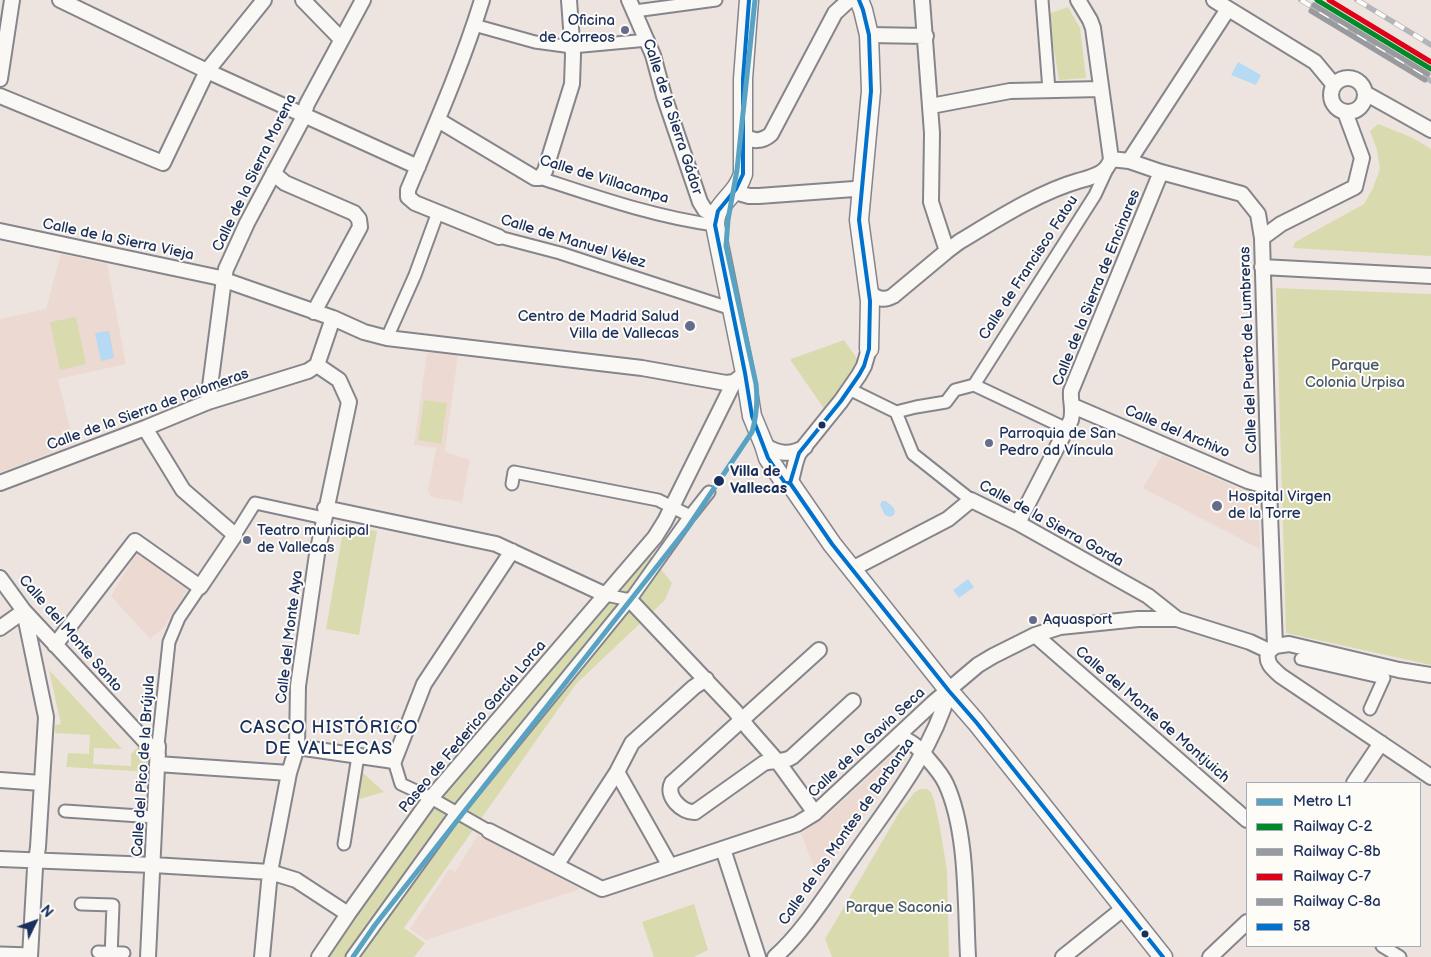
<!DOCTYPE html>
<html>
<head>
<meta charset="utf-8">
<style>
  body { margin:0 }
  #map { position:relative; width:1431px; height:957px; overflow:hidden; background:#ede4e0; font-family:"Balsamiq Sans",sans-serif }
  canvas { display:block }
  .legend { position:absolute; left:1246px; top:782px; width:175px; height:165px; box-sizing:border-box; background:#fdfcf7; border:1px solid #a3aaba; margin:0; padding:6px 9px; list-style:none; font-size:15px; color:#1b2f5e }
  .legend li { display:flex; align-items:center; gap:10px; height:25px }
  .legend b { width:25px; border:1px solid #a3aaba }
  .north { position:absolute; left:10px; top:897px; width:50px; height:50px; -webkit-text-stroke:4px #fdfcf7; paint-order:stroke; rotate:48deg; font-size:14px; font-weight:700; line-height:20px; text-align:center; color:#1b2f5e }
  .north::after { content:''; display:block; margin:auto; width:18px; height:22px; background:#1b2f5e; clip-path:polygon(50% 0,100% 100%,50% 72%,0 100%) }
</style>
</head>
<body>
<div id="map">
<canvas width="1431" height="957"></canvas>
<ul class="legend">
<li><b style="height:6px;background:#58a3c4"></b>Metro L1</li>
<li><b style="height:6px;background:#008a29"></b>Railway C-2</li>
<li><b style="height:6px;background:#999a9d"></b>Railway C-8b</li>
<li><b style="height:6px;background:#de0118"></b>Railway C-7</li>
<li><b style="height:6px;background:#999a9d"></b>Railway C-8a</li>
<li><b style="height:6px;background:#0072ce"></b>58</li>
</ul>
<div class="north">N</div>
</div>
<script>
const ctx = document.querySelector('canvas').getContext('2d');
ctx.lineJoin = 'round';
function paint(path, color) { ctx.fillStyle = color; ctx.fill(path, 'evenodd'); }
function stroke(path, color, width, dash) { ctx.strokeStyle = color; ctx.lineWidth = width; ctx.lineCap = dash ? 'butt' : 'round'; ctx.setLineDash(dash || []); ctx.stroke(path); }
function write(font, color, halo, rows, align = 'center') {
  ctx.font = font + ' "Balsamiq Sans",sans-serif'; ctx.lineWidth = 4; ctx.setLineDash([]); ctx.textBaseline = 'middle'; ctx.strokeStyle = halo; ctx.fillStyle = color; for (const [text, x, y, turn = 0] of rows) {
    ctx.save(); ctx.translate(x, y); ctx.rotate((+turn || 0) * Math.PI / 180); ctx.textAlign = isNaN(turn) ? turn : align; if (halo) ctx.strokeText(text, 0, 0); ctx.fillText(text, 0, 0); ctx.restore();
  }
}
paint(new Path2D(`
  M 61,254 L 107,264 L 126,364 L 58,379 L 74,444 L 0,472 L 0,319 L 46,309 Z
  M 427,353 L 458,354 L 445,452 L 470,460 L 462,502 L 431,497 L 428,491 L 436,448 L 414,445 Z
  M 1162,455 L 1258,497 L 1260,549 L 1143,488 Z
  M 137,552 L 189,587 L 165,626 L 150,639 L 111,596 Z
  M 899,749 L 908,756 L 819,879 L 801,834 L 832,811 Z
  M 478,835 L 580,889 L 426,940 L 410,929 L 449,869 L 455,872 Z`), '#ecd9d2');
paint(new Path2D(`
  M 1068,7 L 1080,28 L 1086,78 L 1059,80 L 1048,14 Z
  M 1378,124 L 1411,137 L 1431,149 L 1431,256 L 1293,248 L 1295,242 L 1364,204 L 1373,188 L 1380,169 L 1377,150 L 1370,131 Z
  M 1276,288 L 1431,294 L 1431,665 L 1286,633 Z
  M 76,317 L 86,364 L 60,370 L 50,322 Z
  M 844,340 L 861,364 L 825,410 L 791,361 L 791,359 Z
  M 424,400 L 447,403 L 441,444 L 418,440 Z
  M 344,525 L 377,531 L 359,635 L 326,629 Z
  M 649,554 L 672,583 L 665,600 L 576,684 L 404,928 L 425,943 L 414,957 L 322,957 L 431,798 L 598,603 Z
  M 49,670 L 122,749 L 94,748 L 93,764 L 131,766 L 131,754 L 138,747 C 146,755 149,760 149,772 L 66,767 L 68,753 L 89,754 L 90,735 L 55,733 L 55,725 L 61,724 Z
  M 361,771 L 384,792 L 356,800 Z
  M 920,789 L 927,789 L 931,792 L 934,800 L 940,827 L 947,871 L 949,957 L 832,957 L 825,939 L 900,811 L 914,793 Z
  M 694,904 L 708,950 L 694,957 L 654,957 L 642,922 Z`), '#d9dbaf');
paint(new Path2D(`
  M 1238,62 L 1261,75 L 1256,85 L 1231,75 Z
  M 109,331 L 114,358 L 101,361 L 95,333 Z
  M 882,501 L 886,501 L 894,508 L 895,512 L 894,515 L 890,517 L 885,515 L 880,505 Z
  M 968,579 L 974,587 L 959,598 L 953,590 Z`), '#b6daf4');
const pedestrian = new Path2D(`
  M 1042,0 L 1049,90
  M 635,11 L 716,0
  M 474,25 L 535,42 L 572,47 L 648,40
  M 540,178 C 598,197 655,217 715,225
  M 499,237 L 560,253 L 732,309
  M 387,338 L 415,275 L 438,212
  M 974,385 L 1095,195 L 1108,167
  M 849,389 L 896,412 L 913,454 L 971,500
  M 896,412 L 916,407 L 946,402 L 955,390 L 974,385 L 1067,429
  M 512,484 L 514,472 L 658,500 L 690,516
  M 235,535 L 255,503 L 324,518
  M 606,595 L 630,600
  M 1301,659 L 1384,678 L 1370,709
  M 158,745 L 169,642 L 179,618 L 200,587
  M 394,761 L 401,784 L 431,798 L 489,831
  M 65,811 L 155,817
  M 344,844 L 358,756
  M 81,904 L 113,905 L 111,957
  M 1382,946 L 1400,957
  M 98,952 L 124,953
  M 0,953 L 31,954
  M 352,957 L 456,813 L 633,596 L 690,516 L 709,492`);
const minor = new Path2D(`
  M 60,0 L 207,71 L 418,167
  M 303,0 L 341,39
  M 482,0 C 462,65 434,128 408,190 L 408,197 L 415,203 L 499,237
  M 629,0 L 653,55 L 664,96 L 700,202 L 705,210 L 716,216
  M 922,0 L 932,133 L 931,202 L 947,251
  M 1214,0 L 1315,62 L 1334,85
  M 869,35 L 926,36
  M1331 95a17 17 0 1 1 34 0a17 17 0 1 1-34 0Z
  M 0,79 L 12,0
  M 1365,93 L 1431,130
  M 0,96 L 163,163 L 207,71 L 264,0
  M 931,106 L 1010,91 L 1101,89
  M 438,120 L 535,178 L 540,178 L 545,171 L 572,84 L 573,55 L 569,0
  M 744,135 C 752,142 762,142 771,134 L 835,13 L 849,0
  M 1111,159 L 1129,161 L 1161,172 L 1242,194 L 1258,214 L 1262,238 L 1269,487 L 1275,646
  M 1129,161 L 1228,9
  M 274,172 L 279,178 L 285,183 L 354,213 L 359,219 L 360,227 L 314,312
  M 735,192 L 749,196 L 759,196 L 854,189 L 857,190 L 860,196
  M 0,231 L 216,277 L 333,318 L 364,332 L 387,338 L 642,368 L 726,383 L 734,382
  M 1262,238 L 1281,224 L 1355,187 L 1362,158 L 1345,112
  M 1262,267 L 1431,276
  M 870,293 C 878,299 884,301 893,296 L 947,251 L 959,242 C 994,221 1039,192 1078,181 C 1092,177 1107,174 1111,159 L 1093,28 L 1090,20 L 1078,0
  M 208,402 L 224,279 L 226,269 L 247,223 L 301,122 L 307,104 L 363,0
  M 1073,406 L 1248,481 L 1269,487
  M 764,445 C 778,454 790,456 805,447
  M 0,483 L 145,428 L 208,402 L 308,371 L 317,365 L 333,318
  M 790,483 C 794,473 794,463 799,453 L 841,401 L 859,375 L 864,366 L 869,349
  M 325,508 L 496,544 L 606,595
  M 1018,523 L 1071,420 C 1074,409 1070,402 1071,391 L 1161,172
  M 852,569 L 948,519 L 971,500 L 1018,523 L 1148,596 L 1177,619 L 1250,642 L 1269,651 L 1275,646 L 1289,644 L 1399,670 L 1431,675
  M 0,578 L 24,611 L 158,755
  M 630,600 L 735,711 L 749,729 L 778,762 L 815,813
  M 0,628 L 24,611 L 46,717 L 38,847 L 35,868 L 30,957
  M 1035,635 L 1247,820
  M 55,645 L 135,541 L 200,587 L 235,535 L 183,490 L 145,428
  M 819,650 L 672,783 C 665,796 682,813 695,812 L 764,763 C 774,760 783,763 792,757 L 853,701
  M 1269,651 C 1264,662 1273,669 1281,676 L 1431,777
  M 899,737 C 912,741 920,749 928,759 C 935,767 942,775 946,784 C 968,832 965,904 968,957
  M 297,747 L 394,761 L 424,684 L 512,551
  M 157,764 L 289,773
  M 617,772 L 670,866
  M 0,780 L 41,783
  M 1354,783 L 1381,743
  M 489,831 L 602,889 L 797,824 L 815,813 L 933,703 L 978,665 L 993,656 L 1035,635 L 1060,627 L 1138,619 L 1177,619
  M 723,849 L 758,957
  M 0,859 L 153,865 L 270,872 L 296,880 L 348,914
  M 557,864 L 617,772 L 632,743 L 694,687 L 706,679
  M 148,957 L 158,746
  M 262,957 L 270,872 L 289,773 L 297,747 L 298,686 L 317,554 L 349,402 L 339,380 L 317,365
  M 319,957 L 348,914 L 431,798 L 655,537 L 665,521 L 734,382 L 739,378
  M 775,957 C 804,931 827,893 850,861 C 887,807 931,755 949,691
  M 1063,957 L 1124,908
  M 1210,957 L 1247,922`);
const tertiary = new Path2D(`
  M 749,0 L 743,79 L 743,174 C 738,190 728,196 719,209 C 716,214 715,219 715,225 L 745,373 L 752,416 L 764,445 L 768,458 L 785,483 L 790,483 L 832,544 L 949,691 L 976,722 L 1163,957
  M 859,0 L 863,10 L 869,35 L 871,91 L 859,220 L 870,301 L 869,349`);
stroke(pedestrian, '#86858c', 15);
stroke(minor, '#86858c', 18);
stroke(tertiary, '#86858c', 21);
stroke(pedestrian, '#f9f8f5', 11);
stroke(minor, '#f9f8f5', 14);
stroke(tertiary, '#f9f8f5', 18);
const rail = new Path2D(`
  M 1301,0 L 1431,81
  M 1357,0 L 1431,45`);
stroke(rail, '#b4b5ba', 5.5);
stroke(rail, '#fdfcf7', 4, [11]);
stroke(new Path2D(`
  M 749,0 L 743,79 L 743,174 L 736,189 L 718,211 L 715,225 L 745,373 L 752,416 L 768,458 L 785,483 L 790,483
  M 790,483 L 832,544 L 949,691 L 976,722 L 1163,957
  M 790,483 L 799,453 L 841,401 L 859,375 L 864,366 L 869,349 L 870,301 L 859,220 L 871,91 L 869,35 L 863,10 L 859,0`), '#0072ce', 4);
stroke(new Path2D(`
  M 1317,0 L 1431,69`), '#008a29', 5);
stroke(new Path2D(`
  M 1314,5 L 1428,74`), '#999a9d', 5);
stroke(new Path2D(`
  M 1329,0 L 1431,62`), '#de0118', 5);
stroke(new Path2D(`
  M 1311,11 L 1425,80`), '#999a9d', 5);
stroke(new Path2D(`
  M 353,957 L 375,925 L 688,527 L 752,432 C 757,415 758,402 756,384 L 726,246 L 728,220 L 737,170 L 755,0`), '#58a3c4', 5);
for (const [x, y, r, color] of [
  [625,30,5,"#646e8c"],
  [690,326,6,"#646e8c"],
  [822,425,4.5,"#1b2f5e"],
  [989,443,5,"#646e8c"],
  [719,481,6,"#1b2f5e"],
  [1217,506,6,"#646e8c"],
  [247,540,5,"#646e8c"],
  [1033,620,5,"#646e8c"],
  [1145,934,4.5,"#1b2f5e"]
]) { const dot = new Path2D(); dot.arc(x, y, r, 0, 2 * Math.PI); ctx.fillStyle = color; ctx.fill(dot); stroke(dot, '#fdfcf7', 2); }
write('15px', '#1b2f5e', '#fdfcf7', [
  ["Oficina",615,21,"right"],
  ["de Correos",615,38,"right"],
  ["Centro de Madrid Salud",679,317,"right"],
  ["Villa de Vallecas",679,334,"right"],
  ["Parroquia de San",999,434],
  ["Pedro ad Víncula",999,451],
  ["Hospital Virgen",1228,497],
  ["de la Torre",1228,514],
  ["Teatro municipal",257,531],
  ["de Vallecas",257,548],
  ["Aquasport",1043,620]
], 'left');
write('15px', '#1b2f5e', '#fdfcf7', [
  ["Calle de la Sierra Gádor",672,117,72],
  ["Calle de la Sierra Morena",255,173,-64],
  ["Calle de Villacampa",604,180,17],
  ["Calle de la Sierra Vieja",118,240,12],
  ["Calle de Manuel Vélez",573,242,17],
  ["Calle de Francisco Fatou",1029,268,-57],
  ["Calle de la Sierra de Encinares",1097,288,-68],
  ["Calle del Puerto de Lumbreras",1249,350,-92],
  ["Calle de la Sierra de Palomeras",148,410,-20],
  ["Calle del Archivo",1177,432,23],
  ["Calle de la Sierra Gorda",1051,524,29],
  ["Calle del Monte Santo",70,634,49],
  ["Calle del Monte Aya",290,637,-83],
  ["Calle del Monte de Montjuich",1152,715,41],
  ["Paseo de Federico García Lorca",473,727,-50],
  ["Calle de la Gavia Seca",867,743,-43],
  ["Calle del Pico de la Brújula",144,766,-86],
  ["Calle de los Montes de Barbanza",847,832,-55]
]);
write('15px', '#465868', '#fdfcf7', [
  ["Parque",1355,366],
  ["Colonia Urpisa",1355,383],
  ["Parque Saconia",899,908]
]);
write('bold 15px', '#1b2f5e', '#fdfcf7', [
  ["Villa de",730,472],
  ["Vallecas",730,489]
], 'left');
ctx.letterSpacing = '1px';
write('18px', '#1b2f5e', '#fdfcf7', [
  ["CASCO HISTÓRICO",329,728],
  ["DE VALLECAS",329,749]
]);
ctx.letterSpacing = '0px';
</script>
</body>
</html>
